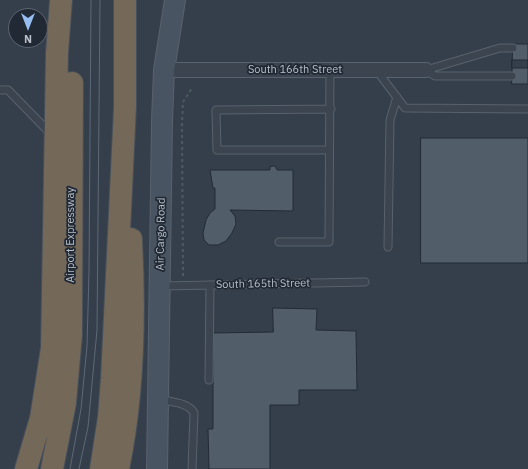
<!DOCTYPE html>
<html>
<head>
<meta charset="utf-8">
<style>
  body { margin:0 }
  #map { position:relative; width:528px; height:469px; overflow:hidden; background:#27323f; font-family:"IBM Plex Sans",sans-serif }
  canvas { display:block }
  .north { position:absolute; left:8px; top:8px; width:40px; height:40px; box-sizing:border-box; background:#202934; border:1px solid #5d6570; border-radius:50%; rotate:180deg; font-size:11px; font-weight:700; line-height:16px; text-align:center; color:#b8bfc9 }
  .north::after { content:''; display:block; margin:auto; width:14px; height:18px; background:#95bdf1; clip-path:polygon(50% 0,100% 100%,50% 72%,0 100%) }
</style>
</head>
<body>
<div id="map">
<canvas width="528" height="469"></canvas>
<div class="north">N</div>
</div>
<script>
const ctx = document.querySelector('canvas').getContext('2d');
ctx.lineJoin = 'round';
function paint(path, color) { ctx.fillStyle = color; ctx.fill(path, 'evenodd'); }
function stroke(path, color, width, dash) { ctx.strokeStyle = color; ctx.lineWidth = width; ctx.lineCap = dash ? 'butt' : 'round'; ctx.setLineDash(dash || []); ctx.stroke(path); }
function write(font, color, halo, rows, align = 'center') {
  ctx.font = font + ' "IBM Plex Sans",sans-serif'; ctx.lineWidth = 3.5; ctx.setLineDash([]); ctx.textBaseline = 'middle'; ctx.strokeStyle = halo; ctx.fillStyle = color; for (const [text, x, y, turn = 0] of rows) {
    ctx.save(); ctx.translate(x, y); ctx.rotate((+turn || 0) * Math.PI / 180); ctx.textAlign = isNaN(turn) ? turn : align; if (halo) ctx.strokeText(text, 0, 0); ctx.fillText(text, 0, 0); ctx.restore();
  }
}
paint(new Path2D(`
  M 0,0 L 528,0 L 528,469 L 0,469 ZM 16,16 L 40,16 L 40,40 L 16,40 Z`), '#353f4c');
const building = new Path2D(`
  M 513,44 L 528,44 L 528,84 L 512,84 Z
  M 512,60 L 528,60 L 528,68 L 512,68 Z
  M 421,138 L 528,138 L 528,263 L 421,263 Z
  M 275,166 L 277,170 L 293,170 L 293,211 L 230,210 L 235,216 L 236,224 L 232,233 L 226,241 L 218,245 L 209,245 L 204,240 L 203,233 L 206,220 L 210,213 L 215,209 L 215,188 L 213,188 L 210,170 L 270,170 L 270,167 Z
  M 273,308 L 317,309 L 316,330 L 356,331 L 357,390 L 299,390 L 299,405 L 270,405 L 270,469 L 209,469 L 208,429 L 213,429 L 213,333 L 273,332 Z`);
paint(building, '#515d69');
stroke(building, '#222b36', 1);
const lane = new Path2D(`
  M 426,70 L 500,48 L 513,48
  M 426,70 L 435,76 L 512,76
  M 377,71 L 405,108 L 528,109
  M 0,90 L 8,90 L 50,133
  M 329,150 L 217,150 L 216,110 L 331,109
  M 279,242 L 329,242 L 330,70
  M 388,247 L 390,120 L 397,97
  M 161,286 L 365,282
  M 209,380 L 210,285
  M 159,399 C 170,402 188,402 194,413 L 192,469`);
const street = new Path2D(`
  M 164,70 L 426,70`);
const secondary = new Path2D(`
  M 157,469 L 162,121 L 164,70 L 175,0`);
const highway = new Path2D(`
  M 26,469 L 41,418 L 52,348 L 57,53 L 61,0
  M 52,469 L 65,403 L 71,335 L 72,83
  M 101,469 L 109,417 L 112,378 L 125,107 L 125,0
  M 118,469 C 134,394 135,315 131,239`);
stroke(lane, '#59626c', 9);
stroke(street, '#59626c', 16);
stroke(secondary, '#59626c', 22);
stroke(highway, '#464f59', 24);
stroke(new Path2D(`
  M 183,276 L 182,124 L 183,102 L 192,88`), '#495d5f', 2, [3, 3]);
stroke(lane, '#3b444f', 7);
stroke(street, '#3b444f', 14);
stroke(secondary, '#495462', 20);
stroke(highway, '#746859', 22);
stroke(new Path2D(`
  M 70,469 L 81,409 L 87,346 L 89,271 L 91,0
  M 79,469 L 88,427 L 97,330 L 100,0`), '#5d6975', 1);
write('11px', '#b8bfc9', '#202934', [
  ["South 166th Street",295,70],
  ["Air Cargo Road",161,234,-89],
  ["Airport Expressway",71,235,-90],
  ["South 165th Street",263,284,-1]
]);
</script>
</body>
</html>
